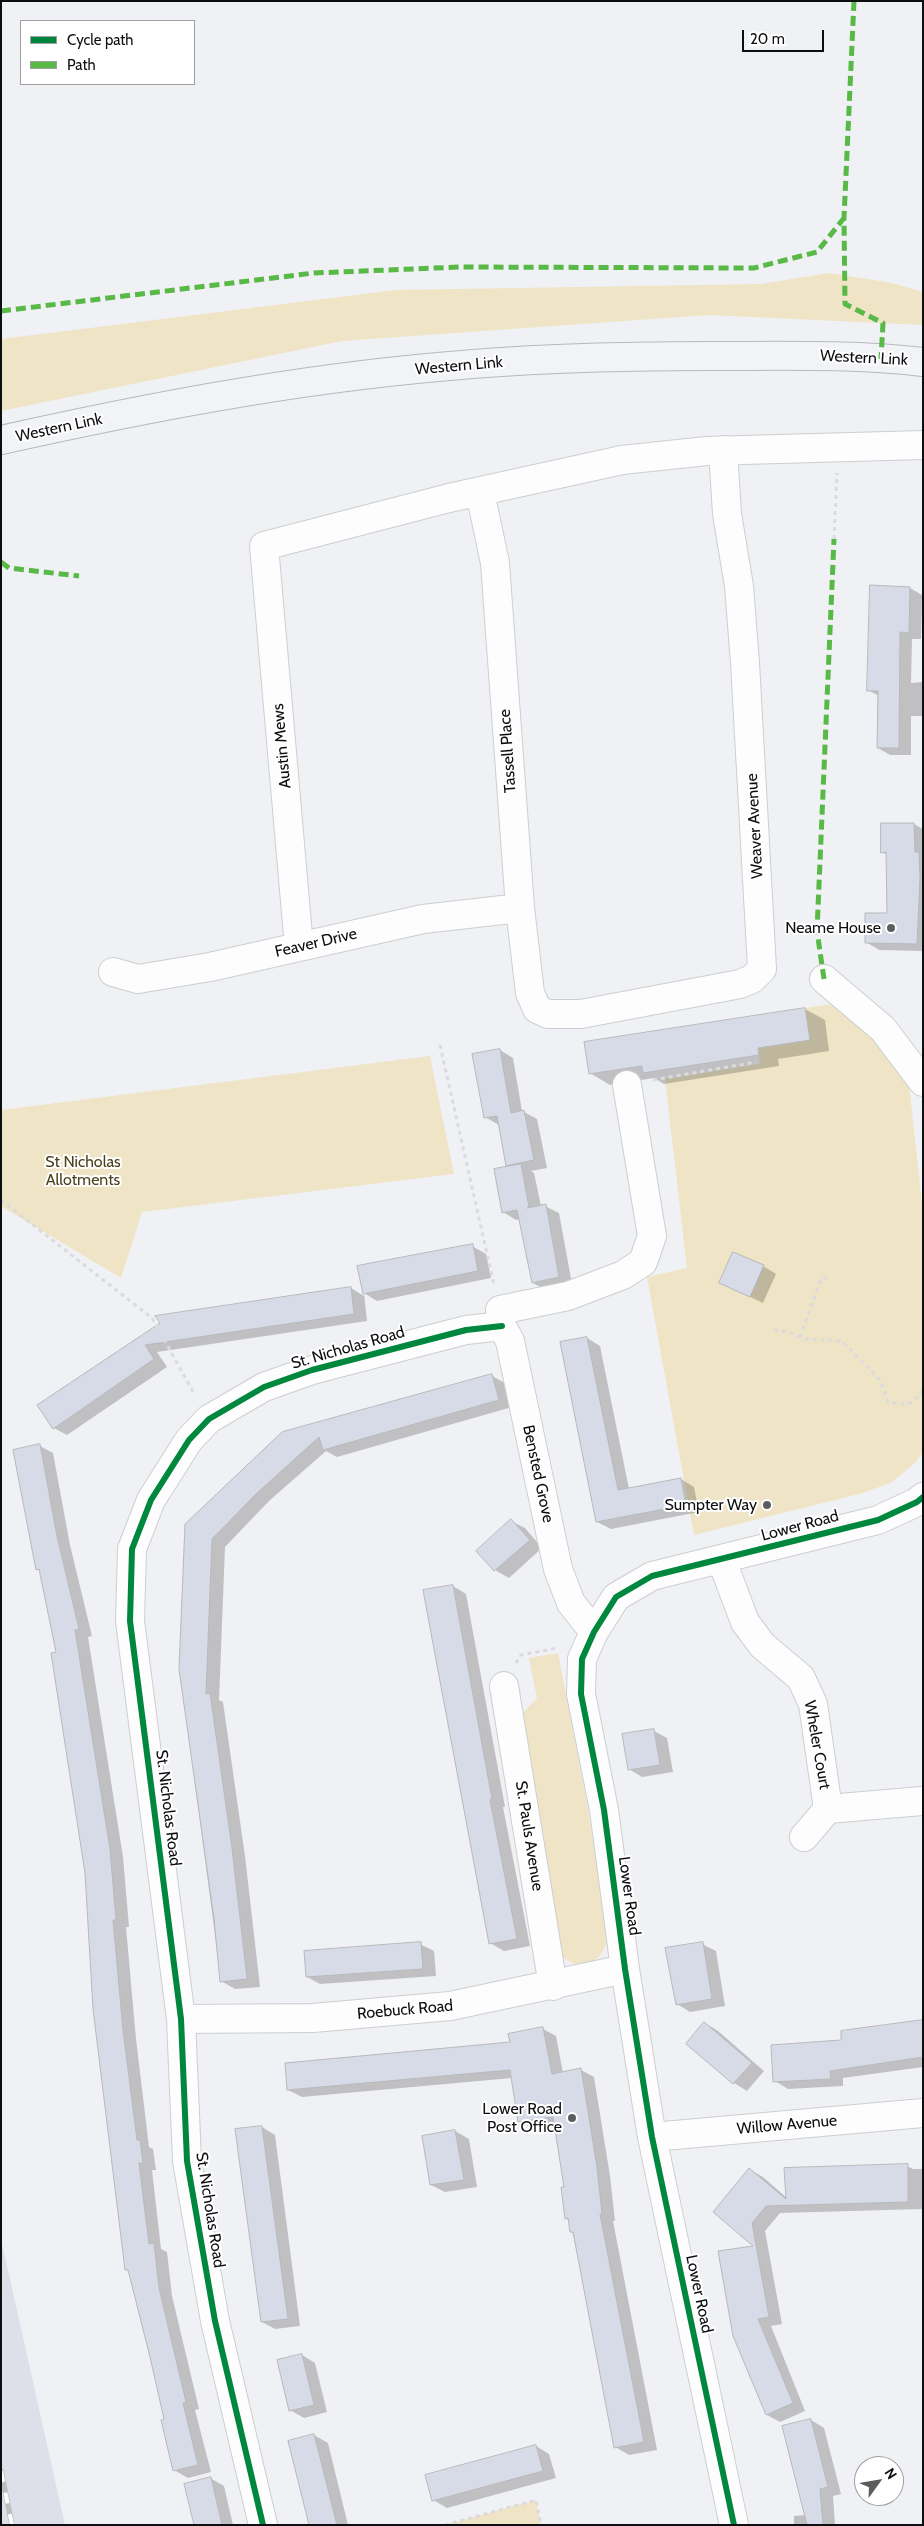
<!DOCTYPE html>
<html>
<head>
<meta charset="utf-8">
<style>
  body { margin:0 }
  #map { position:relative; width:924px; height:2526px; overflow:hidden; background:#f0f1f4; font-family:Cabin,sans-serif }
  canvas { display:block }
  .frame { position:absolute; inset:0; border:2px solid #0d0e0f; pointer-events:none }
  .legend { position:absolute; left:20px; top:20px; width:175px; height:65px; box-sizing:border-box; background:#fff; border:1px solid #9e9f9f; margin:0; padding:6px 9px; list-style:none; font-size:15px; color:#0d0e0f }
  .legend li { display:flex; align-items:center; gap:10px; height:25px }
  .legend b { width:25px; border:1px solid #9e9f9f }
  .north { position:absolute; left:854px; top:2456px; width:50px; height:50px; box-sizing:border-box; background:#fff; border:1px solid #9e9f9f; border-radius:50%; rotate:58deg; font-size:14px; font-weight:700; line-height:20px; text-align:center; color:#0d0e0f }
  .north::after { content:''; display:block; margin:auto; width:18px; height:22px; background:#5c5d5f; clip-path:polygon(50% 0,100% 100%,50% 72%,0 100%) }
  .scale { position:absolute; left:742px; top:30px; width:82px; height:22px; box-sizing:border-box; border:2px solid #0d0e0f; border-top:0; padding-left:6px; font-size:15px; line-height:18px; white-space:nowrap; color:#0d0e0f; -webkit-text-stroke:4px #fff; paint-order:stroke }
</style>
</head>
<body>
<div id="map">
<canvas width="924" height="2526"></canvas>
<div class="frame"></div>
<ul class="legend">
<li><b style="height:6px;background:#00873e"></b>Cycle path</li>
<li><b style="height:6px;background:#58b947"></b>Path</li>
</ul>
<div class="north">N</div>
<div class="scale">20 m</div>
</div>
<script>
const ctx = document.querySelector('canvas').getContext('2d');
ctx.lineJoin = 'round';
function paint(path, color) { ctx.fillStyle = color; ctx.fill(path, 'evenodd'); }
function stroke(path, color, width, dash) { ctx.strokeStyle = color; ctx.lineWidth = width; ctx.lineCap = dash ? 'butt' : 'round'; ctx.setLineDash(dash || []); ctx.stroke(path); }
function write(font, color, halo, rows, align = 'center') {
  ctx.font = font + ' Cabin,sans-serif'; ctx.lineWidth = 4; ctx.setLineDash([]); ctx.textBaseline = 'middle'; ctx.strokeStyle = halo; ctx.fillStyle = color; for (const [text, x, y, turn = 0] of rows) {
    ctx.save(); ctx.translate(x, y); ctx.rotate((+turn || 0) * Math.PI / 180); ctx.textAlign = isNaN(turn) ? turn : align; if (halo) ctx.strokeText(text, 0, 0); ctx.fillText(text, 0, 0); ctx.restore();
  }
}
paint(new Path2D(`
  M 1,2240 L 4,2252 L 65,2525 L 1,2525 Z`), '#dee0e9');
paint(new Path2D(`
  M 829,273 L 892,283 L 923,292 L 923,325 L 709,315 L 342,341 L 1,411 L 1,339 L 396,290 L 761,284 Z
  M 831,1004 L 853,1022 L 868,1029 L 906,1079 L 910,1093 L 923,1213 L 923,1452 L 915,1463 L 892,1482 L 863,1493 L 694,1535 L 647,1277 L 687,1268 L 665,1079 L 760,1064 L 758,1048 L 810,1040 L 805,1008 Z
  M 430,1056 L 454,1174 L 142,1212 L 121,1278 L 1,1206 L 1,1110 Z
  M 558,1653 L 587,1804 L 609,1936 C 603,1961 583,1976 561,1955 L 520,1716 L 537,1698 L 529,1658 Z
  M 536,2500 L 541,2525 L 445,2525 Z`), '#efe4c6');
paint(new Path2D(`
  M 910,588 L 922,595 L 921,639 L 912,639 L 911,683 L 923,682 L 923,716 L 911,716 L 911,755 L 890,755 L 878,748 L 879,696 L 868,690 Z
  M 914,824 L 923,829 L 923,951 L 879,950 L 866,942 L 888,915 L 887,855 L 882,852 Z
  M 805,1009 L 825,1020 L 829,1051 L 778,1059 L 779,1066 L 664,1084 L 654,1078 L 610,1085 L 590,1073 Z
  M 500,1050 L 513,1058 L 522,1111 L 537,1119 L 547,1168 L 531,1171 L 534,1173 L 541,1206 L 545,1206 L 559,1213 L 572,1284 L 546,1290 L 533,1283 L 521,1219 L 516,1220 L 503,1212 L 510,1167 L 507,1166 L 499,1125 L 485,1117 Z
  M 472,1246 L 486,1254 L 491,1278 L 377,1301 L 364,1293 L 367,1321 L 157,1352 L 167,1367 L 67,1435 L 54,1428 L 161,1324 L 351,1288 L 364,1296 L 359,1267 Z
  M 763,1266 L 776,1274 L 763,1303 L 721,1283 Z
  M 587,1338 L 600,1346 L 629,1489 L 681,1479 L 694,1487 L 699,1512 L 611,1529 L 597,1522 Z
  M 492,1376 L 505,1383 L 512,1407 L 337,1457 L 326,1451 L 269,1501 L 225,1547 L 219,1700 L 223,1702 L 245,1856 L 260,1987 L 235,1989 L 221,1981 L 180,1669 L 187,1525 L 283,1434 Z
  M 40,1446 L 53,1453 L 70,1545 L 92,1636 L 88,1637 L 123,1857 L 129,1927 L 126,1927 L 136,2039 L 149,2147 L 153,2149 L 156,2170 L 152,2170 L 161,2249 L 167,2252 L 172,2296 L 199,2409 L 195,2410 L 211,2472 L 188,2478 L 174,2470 L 165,2420 L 130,2272 L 126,2269 L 86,1873 L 57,1653 L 40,1571 L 37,1569 Z
  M 511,1521 L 525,1528 L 542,1548 L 509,1578 L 495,1570 L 478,1551 Z
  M 453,1586 L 466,1594 L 505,1807 L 503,1807 L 530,1946 L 504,1951 L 490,1943 Z
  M 654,1731 L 667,1738 L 673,1772 L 642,1777 L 629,1769 Z
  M 420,1944 L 434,1951 L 436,1976 L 320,1984 L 307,1977 Z
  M 702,1944 L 716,1951 L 725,2006 L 690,2012 L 677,2004 Z
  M 923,2021 L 923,2067 L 843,2078 L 843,2086 L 788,2089 L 775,2081 L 843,2042 L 843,2032 Z
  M 705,2023 L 718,2031 L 764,2071 L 747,2091 L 734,2083 L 687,2043 Z
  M 543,2029 L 556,2036 L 563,2073 L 581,2070 L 594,2077 L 610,2176 L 615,2221 L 613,2221 L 657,2450 L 629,2455 L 615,2447 L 574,2234 L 571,2232 L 569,2220 L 566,2219 L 562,2188 L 565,2188 L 555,2125 L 532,2128 L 519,2121 L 512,2078 L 302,2097 L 288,2090 L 511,2043 Z
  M 262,2127 L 275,2135 L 300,2326 L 275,2329 L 262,2322 Z
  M 455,2131 L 469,2139 L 477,2187 L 445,2192 L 431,2185 Z
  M 907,2166 L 913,2169 L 923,2169 L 923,2209 L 780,2213 L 765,2231 L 782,2324 L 771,2326 L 805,2411 L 780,2422 L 767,2415 L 735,2336 L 756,2247 L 714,2212 L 750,2170 L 763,2177 L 787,2198 Z
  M 302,2355 L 315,2363 L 327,2412 L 304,2418 L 290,2410 Z
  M 811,2420 L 824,2428 L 841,2494 L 833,2496 L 835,2525 L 794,2525 L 794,2516 L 806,2515 Z
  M 314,2435 L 328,2443 L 348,2525 L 310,2525 Z
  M 536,2446 L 549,2454 L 556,2478 L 447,2508 L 433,2500 Z
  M 210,2478 L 224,2486 L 233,2525 L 195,2525 Z`), '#0003');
const building = new Path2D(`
  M 870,585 L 910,587 L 909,633 L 900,632 L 899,748 L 877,748 L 878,691 L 867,691 Z
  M 881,823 L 914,823 L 915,852 L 919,852 L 920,878 L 917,944 L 865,943 L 865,913 L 887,913 L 886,852 L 881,853 Z
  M 805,1008 L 810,1040 L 758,1048 L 759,1055 L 643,1073 L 642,1066 L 589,1074 L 584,1042 Z
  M 500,1049 L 511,1113 L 524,1110 L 534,1160 L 506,1166 L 497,1116 L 484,1118 L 472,1054 Z
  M 521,1164 L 529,1207 L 527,1208 L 546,1204 L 559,1277 L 532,1283 L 517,1210 L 502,1213 L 494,1169 Z
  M 473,1244 L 478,1271 L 363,1294 L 357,1266 Z
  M 733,1252 L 764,1265 L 750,1297 L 719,1283 Z
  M 351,1287 L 354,1314 L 145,1345 L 154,1359 L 53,1429 L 37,1405 L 160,1323 L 155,1316 Z
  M 587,1337 L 618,1490 L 681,1478 L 686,1505 L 596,1522 L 560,1342 Z
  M 492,1374 L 499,1400 L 323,1450 L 319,1437 L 256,1494 L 212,1539 L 206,1694 L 210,1693 L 232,1848 L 247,1979 L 220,1982 L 214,1919 L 179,1669 L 185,1524 L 282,1432 Z
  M 40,1444 L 57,1536 L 79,1629 L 75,1630 L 110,1849 L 116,1920 L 113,1920 L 123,2030 L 137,2140 L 140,2140 L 143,2163 L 139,2163 L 149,2244 L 154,2243 L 159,2288 L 186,2402 L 183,2403 L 198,2465 L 173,2471 L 161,2420 L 164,2419 L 150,2357 L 128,2270 L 125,2270 L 93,2009 L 85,1873 L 51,1653 L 56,1652 L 39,1569 L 36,1570 L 13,1450 Z
  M 511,1519 L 530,1540 L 494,1571 L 476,1551 Z
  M 453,1585 L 492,1799 L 490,1800 L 517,1939 L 489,1944 L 423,1590 Z
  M 654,1729 L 660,1765 L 628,1770 L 622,1734 Z
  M 421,1942 L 423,1969 L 306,1977 L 304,1951 Z
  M 703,1942 L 712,1999 L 676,2005 L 665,1948 Z
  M 923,2020 L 923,2057 L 830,2071 L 831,2079 L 773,2082 L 771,2045 L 841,2040 L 841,2031 Z
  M 704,2022 L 752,2063 L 733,2084 L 686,2044 Z
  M 543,2027 L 552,2074 L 581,2068 L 597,2167 L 602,2214 L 600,2214 L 644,2442 L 614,2448 L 573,2232 L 570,2232 L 568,2218 L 565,2219 L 561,2187 L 564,2187 L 553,2117 L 518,2122 L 510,2070 L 287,2090 L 285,2063 L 510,2042 L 508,2034 Z
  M 262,2126 L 288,2319 L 261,2322 L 235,2129 Z
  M 455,2130 L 464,2180 L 430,2185 L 422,2136 Z
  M 908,2164 L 908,2202 L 766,2206 L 752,2223 L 769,2317 L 758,2319 L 793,2403 L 766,2415 L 733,2336 L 718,2251 L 753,2246 L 713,2212 L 749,2168 L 786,2199 L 784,2168 Z
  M 302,2354 L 314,2405 L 289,2411 L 277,2360 Z
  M 811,2419 L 828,2487 L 820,2489 L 823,2525 L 807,2525 L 782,2426 Z
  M 314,2434 L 337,2525 L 309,2525 L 288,2441 Z
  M 536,2445 L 543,2471 L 432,2501 L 425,2475 Z
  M 211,2477 L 222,2525 L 194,2525 L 184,2484 Z`);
paint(building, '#d7dbe8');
stroke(building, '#b7b8ba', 1);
const minor = new Path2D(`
  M 480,492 L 495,563 L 520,908 L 530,993 L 537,1009 L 548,1014 L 581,1014 L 740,984 L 752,979 L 762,969 L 745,663 L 739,586 L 727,514 L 723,450
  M 299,947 L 264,546 L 449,498 L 622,460 L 707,451 L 923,445
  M 113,972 L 138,979 L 210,967 L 423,919 L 520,908
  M 824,979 L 883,1029 L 923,1082
  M 722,1561 L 745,1622 L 762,1645 L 801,1678 L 813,1704 L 828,1809 L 922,1801
  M 594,1632 L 571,1603 L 558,1569 L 510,1341 L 502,1326 L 500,1310 L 568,1296 L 623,1275 L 643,1262 L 652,1236 L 627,1085
  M 504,1686 L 553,1986
  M 804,1837 L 828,1809
  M 181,2019 L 313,2018 L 450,2006 L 625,1969
  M 652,2137 L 923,2113
  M 263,2525 L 215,2321 L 187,2161 L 181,2019 L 130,1621 L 132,1549 L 151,1500 L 189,1440 L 209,1419 L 264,1387 L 312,1370 L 466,1330 L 502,1326
  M 734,2525 L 652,2137 L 625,1969 L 604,1810 L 581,1694 L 582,1659 L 594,1632 L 616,1597 L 652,1576 L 878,1520 L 917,1502 L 923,1497`);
const major = new Path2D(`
  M 1,440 C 145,408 291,380 438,367 C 530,358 621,356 713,356 C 783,356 853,354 923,362`);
stroke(minor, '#ccced0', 30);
stroke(major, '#b6b8c1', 30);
stroke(new Path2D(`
  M 834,539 L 837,473
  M 440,1045 L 494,1285
  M 653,1080 L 756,1062
  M 1,1200 L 152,1318 L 195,1395
  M 774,1330 L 788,1332 L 805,1339 L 842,1341 L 880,1380 L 888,1402 C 908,1405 912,1407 923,1389
  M 800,1337 L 821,1279 L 831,1277
  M 516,1663 L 521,1655 L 557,1648
  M 445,2525 L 536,2500 L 541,2525`), '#dbdbdc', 3, [4, 4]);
stroke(minor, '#fdfdfd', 28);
stroke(major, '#f1f3f7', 28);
const rail = new Path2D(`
  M 1,2471 L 12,2525`);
stroke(rail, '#bebebf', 5.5);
stroke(rail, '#fff', 4, [11]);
stroke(new Path2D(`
  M 854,1 L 844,218 L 845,304 L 883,323 L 881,359
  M 1,311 L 314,273 L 461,267 L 754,268 L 817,252 L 844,218
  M 1,562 L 9,568 L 79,576
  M 824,979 L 817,931 L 834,539`), '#58b947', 5, [10, 5]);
stroke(new Path2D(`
  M 263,2525 L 215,2321 L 187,2161 L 181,2019 L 130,1621 L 132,1549 L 151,1500 L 189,1440 L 209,1419 L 264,1387 L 312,1370 L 466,1330 L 502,1326
  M 734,2525 L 652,2137 L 625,1969 L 604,1810 L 581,1694 L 582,1659 L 594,1632 L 616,1597 L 652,1576 L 878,1520 L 917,1502 L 923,1497`), '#00873e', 6);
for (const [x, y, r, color] of [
  [891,928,5,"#5c5d5f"],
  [767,1505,5,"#5c5d5f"],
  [572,2118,5,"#5c5d5f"]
]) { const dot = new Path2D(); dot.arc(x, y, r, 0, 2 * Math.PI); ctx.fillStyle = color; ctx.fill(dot); stroke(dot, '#fff', 2); }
write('16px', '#0d0e0f', '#fff', [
  ["Western Link",864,358,3],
  ["Western Link",459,366,-5],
  ["Western Link",59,428,-12],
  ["Austin Mews",282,746,-95],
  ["Tassell Place",508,751,-94],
  ["Weaver Avenue",755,826,-93],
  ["Feaver Drive",316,943,-13],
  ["St. Nicholas Road",348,1348,-16],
  ["Bensted Grove",538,1474,78],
  ["Lower Road",800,1526,-15],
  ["Wheler Court",817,1745,80],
  ["St. Nicholas Road",168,1808,83],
  ["St. Pauls Avenue",529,1836,81],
  ["Lower Road",629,1896,82],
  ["Roebuck Road",405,2010,-5],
  ["Willow Avenue",787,2125,-5],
  ["St. Nicholas Road",210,2210,81],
  ["Lower Road",699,2294,78]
]);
write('16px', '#0d0e0f', '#fff', [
  ["Neame House",881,928],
  ["Sumpter Way",757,1505],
  ["Lower Road",562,2109],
  ["Post Office",562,2127]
], 'right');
write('16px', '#4d401c', '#fff', [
  ["St Nicholas",83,1162],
  ["Allotments",83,1180]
]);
</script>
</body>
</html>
